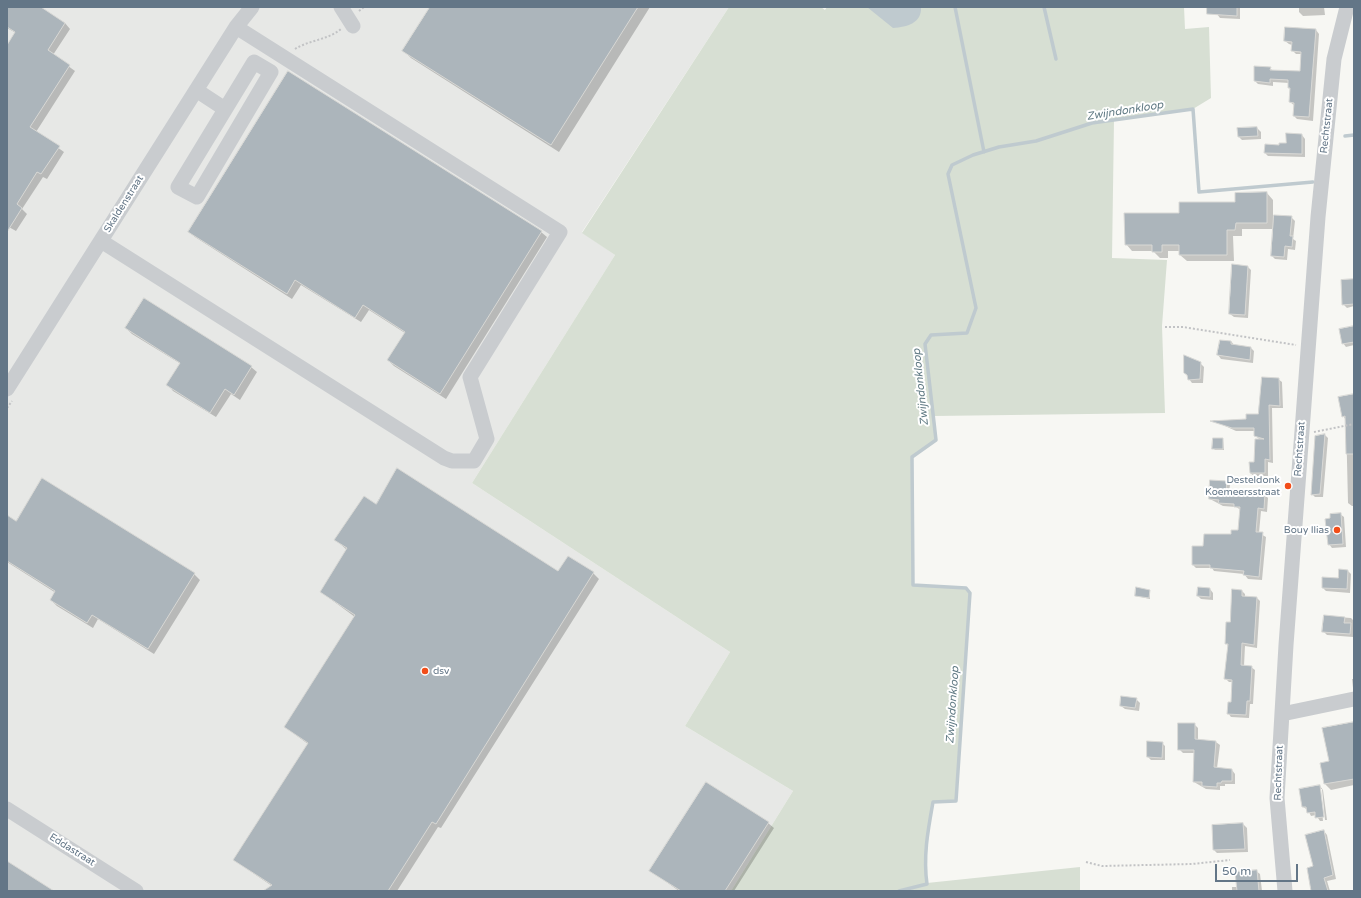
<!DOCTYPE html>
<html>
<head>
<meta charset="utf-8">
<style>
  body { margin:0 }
  #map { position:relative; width:1361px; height:898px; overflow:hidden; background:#f7f7f3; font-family:"Varela Round",sans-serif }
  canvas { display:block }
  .frame { position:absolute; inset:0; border:8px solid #637687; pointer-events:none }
  .scale { position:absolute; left:1215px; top:864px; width:83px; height:18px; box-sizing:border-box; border:2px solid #637687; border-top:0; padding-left:5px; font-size:12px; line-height:14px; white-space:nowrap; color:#637687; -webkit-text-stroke:3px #fff; paint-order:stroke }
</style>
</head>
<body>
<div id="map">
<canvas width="1361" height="898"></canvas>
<div class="frame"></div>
<div class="scale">50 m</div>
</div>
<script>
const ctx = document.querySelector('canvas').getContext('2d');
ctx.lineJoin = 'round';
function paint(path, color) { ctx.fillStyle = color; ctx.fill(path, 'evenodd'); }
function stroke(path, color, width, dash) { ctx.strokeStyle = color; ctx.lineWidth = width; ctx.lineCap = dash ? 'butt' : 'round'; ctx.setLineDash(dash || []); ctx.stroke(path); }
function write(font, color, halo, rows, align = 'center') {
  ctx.font = font + ' "Varela Round",sans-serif'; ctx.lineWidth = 4; ctx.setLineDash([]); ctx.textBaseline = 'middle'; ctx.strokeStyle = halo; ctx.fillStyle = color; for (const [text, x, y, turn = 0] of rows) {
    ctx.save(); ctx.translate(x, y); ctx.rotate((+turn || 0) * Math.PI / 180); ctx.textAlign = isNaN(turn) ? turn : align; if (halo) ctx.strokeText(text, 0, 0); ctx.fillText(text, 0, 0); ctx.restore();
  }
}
paint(new Path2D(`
  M 7,7 L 729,7 L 582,232 L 615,255 L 472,483 L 730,652 L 685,726 L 793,791 L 731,891 L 7,891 Z`), '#e7e8e6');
paint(new Path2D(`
  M 729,7 L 821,7 L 825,10 L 827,7 L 1184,7 L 1185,29 L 1209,27 L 1211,98 L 1193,109 L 1114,120 L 1112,258 L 1167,260 L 1162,326 L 1165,413 L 934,416 L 936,440 L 912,457 L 913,585 L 966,588 L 970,593 L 956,801 L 933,802 C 928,830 923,856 927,883 L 1080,867 L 1080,891 L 731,891 L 793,791 L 685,726 L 730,652 L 472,483 L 615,255 L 582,233 Z`), '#d7dfd3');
paint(new Path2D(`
  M 867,7 L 921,7 C 922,23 907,27 893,28 Z`), '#bfcacf');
paint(new Path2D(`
  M 7,7 L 39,7 L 65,23 L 70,29 L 53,55 L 75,71 L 36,132 L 64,152 L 47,179 L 43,177 L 22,209 L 27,214 L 16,231 L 7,226 L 7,47 L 16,33 L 7,28 Z
  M 431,7 L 650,7 L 559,152 L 411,58 L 404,51 Z
  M 1217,7 L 1240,7 L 1240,19 L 1220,18 L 1217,14 Z
  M 1299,7 L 1324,7 L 1325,15 L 1303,16 L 1299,12 Z
  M 1316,30 L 1319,34 L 1313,121 L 1297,119 L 1294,116 L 1295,106 L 1290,102 L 1291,90 L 1289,88 L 1289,83 L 1273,82 L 1273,86 L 1258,84 L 1255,81 L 1270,68 L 1273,71 L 1300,72 L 1302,54 L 1296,54 L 1292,50 L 1292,45 L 1289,44 L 1285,41 Z
  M 1257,128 L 1261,132 L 1261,139 L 1242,140 L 1239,137 Z
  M 1302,135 L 1305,139 L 1305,157 L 1268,156 L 1265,153 Z
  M 1267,193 L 1273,200 L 1273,216 L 1291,217 L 1295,221 L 1293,239 L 1296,241 L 1295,250 L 1288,249 L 1287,260 L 1275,259 L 1272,256 L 1274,229 L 1242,229 L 1242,236 L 1233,236 L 1234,261 L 1187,261 L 1180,255 L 1180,251 L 1168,251 L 1168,258 L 1160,258 L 1153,251 L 1132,251 L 1126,244 L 1180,214 L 1236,203 Z
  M 189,232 L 541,232 L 547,237 L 446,399 L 394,366 L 388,360 L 405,333 L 369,310 L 361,322 L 301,285 L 292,299 L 195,237 Z
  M 1248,267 L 1251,270 L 1248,318 L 1234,317 L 1230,314 Z
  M 1354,279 L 1354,306 L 1347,308 L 1343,304 L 1342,280 Z
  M 144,300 L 251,367 L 257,372 L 240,400 L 231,394 L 216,417 L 173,391 L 168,385 L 181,364 L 132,334 L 126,328 Z
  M 1354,327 L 1354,345 L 1346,347 L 1343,343 Z
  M 1231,341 L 1234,345 L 1251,348 L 1254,351 L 1253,363 L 1221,359 L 1218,355 L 1219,346 Z
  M 1200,363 L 1204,367 L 1203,383 L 1192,383 L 1189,379 Z
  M 1278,379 L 1282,382 L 1283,408 L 1272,408 L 1273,463 L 1268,462 L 1268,476 L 1254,476 L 1250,473 L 1255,463 L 1260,440 L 1255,435 L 1255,431 L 1236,431 L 1212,420 L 1247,420 L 1259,415 Z
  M 1354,395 L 1354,506 L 1352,506 L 1348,503 L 1346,420 L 1343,416 Z
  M 1325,435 L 1328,438 L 1323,497 L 1315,497 L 1312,494 Z
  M 1223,439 L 1224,450 L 1215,450 L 1213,448 Z
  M 43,479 L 194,574 L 200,580 L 154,654 L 98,619 L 93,628 L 57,606 L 51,600 L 56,593 L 7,562 L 7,516 L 16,522 Z
  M 1226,482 L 1230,485 L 1229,492 L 1264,494 L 1268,498 L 1267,512 L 1261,511 L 1259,533 L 1266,537 L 1262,580 L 1248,579 L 1244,574 L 1214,571 L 1212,568 L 1196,568 L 1193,565 L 1203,547 L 1239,531 L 1241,510 L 1236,507 L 1223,506 L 1210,499 Z
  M 376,505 L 558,573 L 568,558 L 593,573 L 599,579 L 441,828 L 438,827 L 397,891 L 265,891 L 272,886 L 234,860 L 308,744 L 285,727 L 355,617 L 321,592 L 347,550 L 336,540 Z
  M 1340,514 L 1344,517 L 1346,547 L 1332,548 L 1329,544 Z
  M 1348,571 L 1351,574 L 1350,593 L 1326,591 L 1323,588 L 1339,579 Z
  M 1210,589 L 1213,593 L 1213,600 L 1201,599 L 1198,596 Z
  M 1149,591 L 1150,599 L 1136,596 Z
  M 1242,591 L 1245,594 L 1245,597 L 1257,598 L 1260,601 L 1257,648 L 1245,646 L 1244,666 L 1251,667 L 1255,670 L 1253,704 L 1250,704 L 1249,718 L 1231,717 L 1228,713 L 1232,703 L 1233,682 L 1229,682 L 1226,679 L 1228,646 L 1226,643 Z
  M 1324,616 L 1351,618 L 1354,621 L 1353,637 L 1327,635 L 1323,631 Z
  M 1352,679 L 1354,679 L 1354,689 L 1353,688 Z
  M 1136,699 L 1140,703 L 1139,711 L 1125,709 L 1121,706 Z
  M 1354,723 L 1354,785 L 1331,790 L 1325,784 L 1322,764 L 1330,762 Z
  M 1194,724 L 1198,728 L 1198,740 L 1216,742 L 1220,745 L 1217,768 L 1232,770 L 1235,774 L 1235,784 L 1225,784 L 1225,786 L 1220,786 L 1220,790 L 1206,789 L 1194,782 L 1195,753 L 1183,753 L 1179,749 Z
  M 1162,743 L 1165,746 L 1165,760 L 1151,760 L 1148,757 Z
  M 1320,786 L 1323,790 L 1327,820 L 1325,820 L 1322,789 L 1320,789 L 1323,821 L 1320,821 L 1316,815 L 1311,816 L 1308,810 L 1303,807 Z
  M 768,823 L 774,828 L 734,891 L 679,891 L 650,870 Z
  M 1243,824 L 1247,828 L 1248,852 L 1217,853 L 1214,850 Z
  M 1324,831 L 1327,835 L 1336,879 L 1327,881 L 1330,891 L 1312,891 L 1314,867 Z
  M 1256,871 L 1260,874 L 1262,891 L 1232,891 L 1232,887 L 1238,887 Z`), '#0003');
stroke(new Path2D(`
  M 955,7 L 984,152
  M 1044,7 L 1056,59
  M 1345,136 L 1354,135
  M 899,891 L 927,884 C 923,856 928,830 933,802 L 956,801 L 970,593 L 966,588 L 913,585 L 912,457 L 936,440 L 925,344 L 931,335 L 967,333 L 976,308 L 948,174 L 952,165 L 973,155 L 999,147 L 1036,141 L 1092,123 L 1193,109 L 1199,192 L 1313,182`), '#bfcacf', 3.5);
const building = new Path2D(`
  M 7,7 L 41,7 L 65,23 L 48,50 L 70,65 L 30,127 L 60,146 L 41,174 L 37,172 L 17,204 L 22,208 L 7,232 L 7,45 L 15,32 L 7,27 Z
  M 430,7 L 638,7 L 551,145 L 402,51 Z
  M 1207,7 L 1237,7 L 1237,16 L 1207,14 Z
  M 1285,27 L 1316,29 L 1309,117 L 1293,116 L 1294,103 L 1289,102 L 1290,88 L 1288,88 L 1288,80 L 1270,79 L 1270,83 L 1254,81 L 1254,66 L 1271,67 L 1270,70 L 1300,71 L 1301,52 L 1291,51 L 1292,42 L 1284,41 Z
  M 288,71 L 542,231 L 440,394 L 387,360 L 405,332 L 363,305 L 355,318 L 295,280 L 287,294 L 188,232 Z
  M 1257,127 L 1258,136 L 1238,137 L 1237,128 Z
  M 1286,133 L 1302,134 L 1302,154 L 1264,153 L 1265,144 L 1279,145 L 1279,143 L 1286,143 Z
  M 1267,192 L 1267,223 L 1236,223 L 1235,230 L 1227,230 L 1227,255 L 1179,255 L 1179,245 L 1162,245 L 1162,252 L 1152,252 L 1152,245 L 1125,245 L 1124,213 L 1179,213 L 1179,202 L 1235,202 L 1235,193 Z
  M 1274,215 L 1292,216 L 1290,236 L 1293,236 L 1292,247 L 1285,246 L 1284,257 L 1271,256 Z
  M 1232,264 L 1248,266 L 1245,315 L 1229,314 Z
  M 1354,279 L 1354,304 L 1342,305 L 1341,280 Z
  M 144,298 L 252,366 L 234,395 L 225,389 L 210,413 L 166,385 L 180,363 L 125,328 Z
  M 1354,326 L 1354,342 L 1342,344 L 1339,329 Z
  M 1220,340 L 1231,341 L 1231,344 L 1251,347 L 1250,360 L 1217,355 Z
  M 1184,355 L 1201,362 L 1200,379 L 1188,380 L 1187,375 L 1184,373 Z
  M 1262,377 L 1279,378 L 1280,406 L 1269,405 L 1270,460 L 1265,459 L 1265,473 L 1250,473 L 1249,462 L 1254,462 L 1255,439 L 1264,439 L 1254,436 L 1254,428 L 1232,428 L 1210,421 L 1246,419 L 1246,414 L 1258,414 Z
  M 1354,394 L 1354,454 L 1346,454 L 1345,416 L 1342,417 L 1338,397 Z
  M 1325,434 L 1320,494 L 1311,495 L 1315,436 Z
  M 1213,438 L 1223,438 L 1223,449 L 1212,449 Z
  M 397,468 L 558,571 L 568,556 L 594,572 L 436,824 L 432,822 L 388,891 L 263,891 L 272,885 L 233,860 L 308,743 L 284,727 L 355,615 L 320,592 L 347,548 L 334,540 L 364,496 L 376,504 Z
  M 42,478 L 195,573 L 148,649 L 92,615 L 87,623 L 50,600 L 55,591 L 7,561 L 7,515 L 16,521 Z
  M 1210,480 L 1227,481 L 1226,491 L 1265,493 L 1264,509 L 1258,508 L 1256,532 L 1263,532 L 1259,577 L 1243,575 L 1244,571 L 1210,568 L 1210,565 L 1192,565 L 1192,546 L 1203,546 L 1204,534 L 1231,534 L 1231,530 L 1238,530 L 1240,507 L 1234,507 L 1234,504 L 1218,503 L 1219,500 L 1209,499 Z
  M 1341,513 L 1343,544 L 1328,545 L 1325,519 L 1330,518 L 1330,514 Z
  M 1339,569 L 1348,570 L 1347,589 L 1322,588 L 1322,577 L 1338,578 Z
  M 1136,587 L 1150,590 L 1149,598 L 1135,596 Z
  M 1198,587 L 1210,588 L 1210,597 L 1197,596 Z
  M 1232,589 L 1242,590 L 1242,596 L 1257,597 L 1254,645 L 1242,643 L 1241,665 L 1252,666 L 1250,701 L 1247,701 L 1246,715 L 1227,714 L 1228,702 L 1231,702 L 1232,680 L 1224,679 L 1228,644 L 1225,644 L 1226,622 L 1230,622 Z
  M 1324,615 L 1345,617 L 1344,623 L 1351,623 L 1350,634 L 1322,632 Z
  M 1121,696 L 1137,698 L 1135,708 L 1120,706 Z
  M 1354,722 L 1354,779 L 1324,784 L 1320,763 L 1329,761 L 1322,728 Z
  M 1178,723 L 1195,723 L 1195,739 L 1216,741 L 1214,767 L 1232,769 L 1232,781 L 1222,781 L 1221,783 L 1217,783 L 1217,787 L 1202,786 L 1202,782 L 1193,782 L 1194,750 L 1178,750 Z
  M 1147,741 L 1163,742 L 1162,758 L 1147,757 Z
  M 706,782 L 769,822 L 725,891 L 681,891 L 649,871 Z
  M 1320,785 L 1324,817 L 1315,818 L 1315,812 L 1307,813 L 1306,807 L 1302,807 L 1299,789 Z
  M 1243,823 L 1245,849 L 1213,850 L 1212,825 Z
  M 1324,830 L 1333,875 L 1324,878 L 1328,891 L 1311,891 L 1307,868 L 1313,866 L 1305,835 Z
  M 7,861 L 54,891 L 7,891 Z
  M 1257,870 L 1259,891 L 1237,891 L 1235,872 Z`);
paint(building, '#acb5bb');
stroke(building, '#d8d8d5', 1);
stroke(new Path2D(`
  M 359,11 L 364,7
  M 295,49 C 309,40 328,40 341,29
  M 1165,327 L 1183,327 L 1296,345
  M 7,408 L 12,401
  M 1314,432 L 1354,424
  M 1086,862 L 1102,866 L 1192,864 L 1230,860`), '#c2c3c5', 2, [2, 2]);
stroke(new Path2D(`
  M 341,7 L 353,26
  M 254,62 L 271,72 L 197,197 L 178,187 Z
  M 196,90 L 225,109
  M 101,241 L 444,458 L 452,461 L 474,461 L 487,439 L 470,377 L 560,232 L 236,27
  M 7,389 L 236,27 L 252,7
  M 1282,714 L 1354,699
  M 7,809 L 136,891
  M 1285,891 L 1277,798 L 1286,645 L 1318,217 L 1334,59 L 1347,7`), '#c9cccf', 15);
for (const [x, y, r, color] of [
  [1288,486,4,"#f24d18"],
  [1337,530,4,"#f24d18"],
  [425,671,4,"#f24d18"]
]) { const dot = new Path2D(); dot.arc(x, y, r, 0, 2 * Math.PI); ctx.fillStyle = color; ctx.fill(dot); stroke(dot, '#fff', 1.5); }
write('10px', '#637687', '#fff', [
  ["Rechtstraat",1327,126,-84],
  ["Skaldenstraat",124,204,-58],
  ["Rechtstraat",1300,449,-86],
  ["Rechtstraat",1279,773,-88],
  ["Eddastraat",72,850,32]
]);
write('10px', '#637687', '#fff', [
  ["Desteldonk",1280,480],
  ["Koemeersstraat",1280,492],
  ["Bouy Ilias",1329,530],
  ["dsv",433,671,"left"]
], 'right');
write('italic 11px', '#5f7983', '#fff', [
  ["Zwijndonkloop",1125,111,-9],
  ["Zwijndonkloop",921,387,-96],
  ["Zwijndonkloop",953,705,-86]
]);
</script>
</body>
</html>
